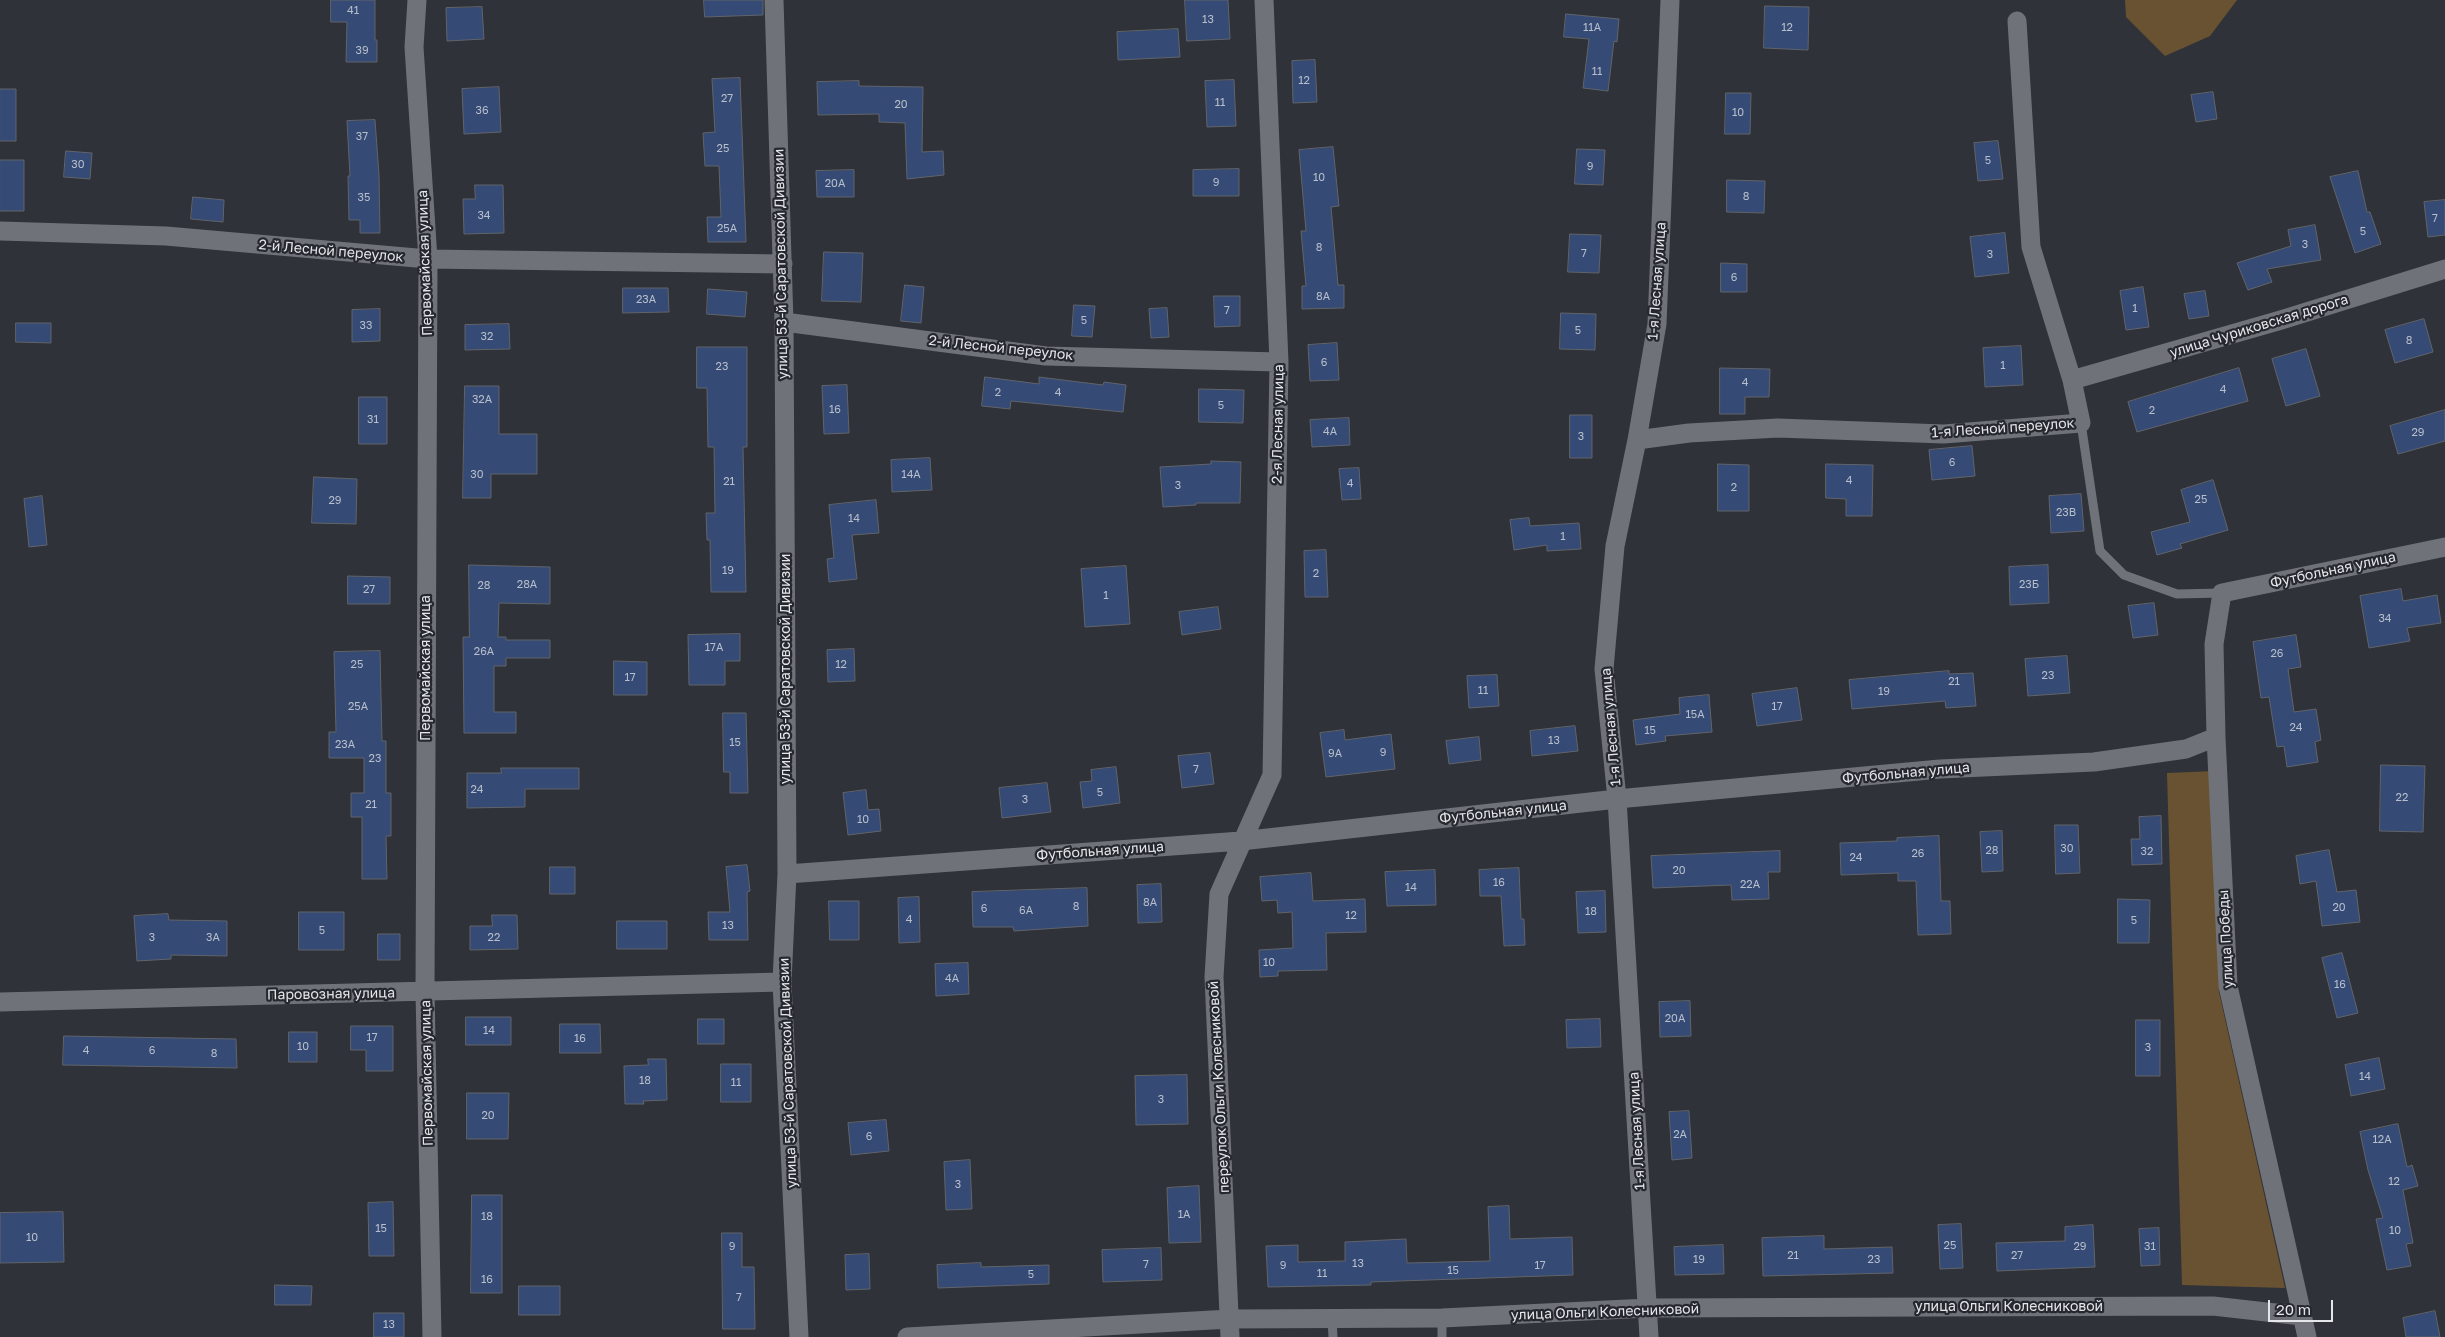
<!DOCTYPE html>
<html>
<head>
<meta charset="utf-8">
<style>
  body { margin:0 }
  #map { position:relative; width:2445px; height:1337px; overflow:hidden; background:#2f3238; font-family:"Golos Text",sans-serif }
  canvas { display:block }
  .scale { position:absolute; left:2268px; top:1300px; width:65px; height:22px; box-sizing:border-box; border:2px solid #e4e6ea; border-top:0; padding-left:6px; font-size:15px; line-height:18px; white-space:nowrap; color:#e4e6ea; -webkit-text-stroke:4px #25282e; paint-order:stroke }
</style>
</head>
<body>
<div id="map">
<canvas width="2445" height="1337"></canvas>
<div class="scale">20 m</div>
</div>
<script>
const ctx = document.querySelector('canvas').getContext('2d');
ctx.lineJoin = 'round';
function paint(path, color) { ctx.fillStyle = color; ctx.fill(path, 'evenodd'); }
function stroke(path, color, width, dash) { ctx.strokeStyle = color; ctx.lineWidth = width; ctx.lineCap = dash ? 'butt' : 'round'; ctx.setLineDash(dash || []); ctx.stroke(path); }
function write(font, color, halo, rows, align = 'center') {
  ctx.font = font + ' "Golos Text",sans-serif'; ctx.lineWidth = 4.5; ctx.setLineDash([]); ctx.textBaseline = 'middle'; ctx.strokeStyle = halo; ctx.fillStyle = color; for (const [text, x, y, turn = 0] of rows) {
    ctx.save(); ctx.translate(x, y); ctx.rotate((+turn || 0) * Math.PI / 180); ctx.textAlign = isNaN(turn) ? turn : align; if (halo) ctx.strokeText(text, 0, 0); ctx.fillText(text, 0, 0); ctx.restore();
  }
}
paint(new Path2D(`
  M 2125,0 L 2237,0 L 2210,36 L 2165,56 L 2126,17 Z
  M 2213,771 L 2219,992 L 2285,1288 L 2182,1285 L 2167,773 Z`), '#695232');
const building = new Path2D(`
  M 331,0 L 375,0 L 375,40 L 377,40 L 377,62 L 346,62 L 347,22 L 331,22 Z
  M 704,0 L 763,0 L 763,15 L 705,17 Z
  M 1185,0 L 1228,0 L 1230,39 L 1187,41 Z
  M 1765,6 L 1809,7 L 1808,50 L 1764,48 Z
  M 482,7 L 484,39 L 447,41 L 446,8 Z
  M 1566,14 L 1619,19 L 1617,42 L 1614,41 L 1608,91 L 1583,88 L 1589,39 L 1564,37 Z
  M 1178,29 L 1180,57 L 1118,60 L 1117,32 Z
  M 1315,60 L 1317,102 L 1293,103 L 1292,61 Z
  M 740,78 L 746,242 L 708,242 L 707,217 L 721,217 L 719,166 L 705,166 L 703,133 L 715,132 L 712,79 Z
  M 1234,80 L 1236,126 L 1207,127 L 1205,81 Z
  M 859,81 L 859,86 L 923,87 L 922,152 L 943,151 L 944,175 L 907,179 L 905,123 L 879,122 L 879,114 L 818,115 L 817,82 Z
  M 499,87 L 501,132 L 464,134 L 462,89 Z
  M 0,89 L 16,89 L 16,141 L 0,141 Z
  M 2213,92 L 2217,119 L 2196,122 L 2191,95 Z
  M 1726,93 L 1751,93 L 1750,134 L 1725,134 Z
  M 375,120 L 379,175 L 380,233 L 360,233 L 360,220 L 349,220 L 348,176 L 350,176 L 347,121 Z
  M 1998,141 L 2003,179 L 1978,181 L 1974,143 Z
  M 1333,147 L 1339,206 L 1331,207 L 1338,285 L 1344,285 L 1344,308 L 1302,309 L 1302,286 L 1306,286 L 1301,231 L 1306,231 L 1299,150 Z
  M 1577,149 L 1605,150 L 1603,185 L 1575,184 Z
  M 66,151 L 92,153 L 90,179 L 64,177 Z
  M 0,160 L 24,160 L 24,211 L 0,211 Z
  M 1239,169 L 1239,196 L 1193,196 L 1193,170 Z
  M 854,170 L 854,197 L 817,197 L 816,171 Z
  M 2358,171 L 2367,212 L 2370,212 L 2381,244 L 2355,253 L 2330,177 Z
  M 1727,180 L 1765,181 L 1764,213 L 1727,212 Z
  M 475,185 L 503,185 L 504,233 L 464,234 L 463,199 L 475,199 Z
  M 193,197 L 224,200 L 223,222 L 191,219 Z
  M 2445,200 L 2445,235 L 2428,237 L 2424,202 Z
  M 2315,225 L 2321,260 L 2267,269 L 2272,282 L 2248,290 L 2237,263 L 2291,246 L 2288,230 Z
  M 2005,233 L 2009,273 L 1975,277 L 1970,237 Z
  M 1570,234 L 1601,235 L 1599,273 L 1568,272 Z
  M 824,252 L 863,253 L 861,302 L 822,301 Z
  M 1721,263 L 1747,264 L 1747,292 L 1721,292 Z
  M 905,285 L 924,287 L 921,323 L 901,321 Z
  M 2143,287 L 2149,327 L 2126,330 L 2120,291 Z
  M 623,288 L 668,288 L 669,312 L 623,313 Z
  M 708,289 L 747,292 L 745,317 L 707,314 Z
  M 2205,291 L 2209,316 L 2189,319 L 2184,294 Z
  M 1214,296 L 1240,296 L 1240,326 L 1215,327 Z
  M 1074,305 L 1095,306 L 1092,337 L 1072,336 Z
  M 1167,308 L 1169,337 L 1151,338 L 1149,309 Z
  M 380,309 L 380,341 L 352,342 L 352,310 Z
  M 1561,313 L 1596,314 L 1595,350 L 1560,349 Z
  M 2424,319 L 2433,352 L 2395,363 L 2385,330 Z
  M 16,323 L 51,323 L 51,343 L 16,342 Z
  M 509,324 L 510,349 L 465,350 L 465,325 Z
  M 1337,343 L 1339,380 L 1310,381 L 1308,345 Z
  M 2021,346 L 2023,385 L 1985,387 L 1983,348 Z
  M 697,347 L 747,347 L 747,447 L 743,447 L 746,592 L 711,592 L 710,540 L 707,540 L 706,513 L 715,513 L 714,447 L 708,447 L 707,388 L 697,388 Z
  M 2306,349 L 2320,396 L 2286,406 L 2272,359 Z
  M 1720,368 L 1770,369 L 1769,397 L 1745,397 L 1745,414 L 1720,414 Z
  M 2239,368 L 2248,401 L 2137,432 L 2128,402 Z
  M 985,377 L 1039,384 L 1039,377 L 1103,385 L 1104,382 L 1126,385 L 1123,412 L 1011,401 L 1010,409 L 982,406 Z
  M 847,385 L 849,433 L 824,434 L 822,386 Z
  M 465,386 L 499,386 L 499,434 L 537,434 L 537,474 L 491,474 L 491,498 L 463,498 Z
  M 1199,389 L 1244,390 L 1243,423 L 1199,422 Z
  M 359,397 L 387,397 L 387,444 L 359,444 Z
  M 2445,410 L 2445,441 L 2398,454 L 2390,426 Z
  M 1570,415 L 1592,415 L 1592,458 L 1570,458 Z
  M 1349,418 L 1350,445 L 1312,447 L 1310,420 Z
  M 1972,446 L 1975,476 L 1932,480 L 1929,450 Z
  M 930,458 L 932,490 L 892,492 L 891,460 Z
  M 1211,461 L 1241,462 L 1240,503 L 1196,503 L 1196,505 L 1163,507 L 1160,467 L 1211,464 Z
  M 1718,464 L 1749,465 L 1749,511 L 1718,511 Z
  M 1826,464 L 1873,465 L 1872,516 L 1846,516 L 1846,499 L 1826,498 Z
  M 1359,468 L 1361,499 L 1342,500 L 1339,469 Z
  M 314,477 L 357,479 L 356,524 L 312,523 Z
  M 2213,480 L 2228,530 L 2180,544 L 2182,548 L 2157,555 L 2151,532 L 2190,522 L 2181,490 Z
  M 2081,494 L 2084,531 L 2051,533 L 2049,496 Z
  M 42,496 L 47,545 L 29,547 L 24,499 Z
  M 876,500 L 879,533 L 852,535 L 857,579 L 829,582 L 827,559 L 834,558 L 829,505 Z
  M 1529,518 L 1530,526 L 1579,523 L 1581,549 L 1547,551 L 1547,545 L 1514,550 L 1510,520 Z
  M 1326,550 L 1328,597 L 1305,597 L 1304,551 Z
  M 469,565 L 550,567 L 550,604 L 499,603 L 498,637 L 506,637 L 506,640 L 550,640 L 550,658 L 506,658 L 506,666 L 494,666 L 494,712 L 516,712 L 516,733 L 464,733 L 463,637 L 469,637 Z
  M 2048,565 L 2049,603 L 2010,605 L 2009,567 Z
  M 1126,566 L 1130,624 L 1085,627 L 1081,569 Z
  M 348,576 L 390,577 L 390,604 L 348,604 Z
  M 2401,589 L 2403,601 L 2437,595 L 2441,623 L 2407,628 L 2410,641 L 2369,648 L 2360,596 Z
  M 2154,603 L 2158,635 L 2133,638 L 2128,606 Z
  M 1218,607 L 1221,629 L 1182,635 L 1179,612 Z
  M 740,634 L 740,661 L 725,661 L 725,685 L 689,685 L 688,635 Z
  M 2296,635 L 2301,667 L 2288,669 L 2294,712 L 2316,709 L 2321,740 L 2315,742 L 2318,762 L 2287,767 L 2284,746 L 2277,747 L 2269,697 L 2261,698 L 2253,642 Z
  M 854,649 L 855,681 L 828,682 L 827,650 Z
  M 380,651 L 382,741 L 386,741 L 386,793 L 391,793 L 391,836 L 386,836 L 387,879 L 362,879 L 362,817 L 351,817 L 351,793 L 364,793 L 364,758 L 329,758 L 329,732 L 336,732 L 334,652 Z
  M 2067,656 L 2070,693 L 2028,696 L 2025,659 Z
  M 614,661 L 647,662 L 647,695 L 614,695 Z
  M 1949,671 L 1949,674 L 1973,673 L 1976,706 L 1946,708 L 1945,701 L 1852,709 L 1849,680 Z
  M 1497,675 L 1499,706 L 1469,708 L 1467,676 Z
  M 1797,688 L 1802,720 L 1757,726 L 1752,694 Z
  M 1709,695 L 1712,732 L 1665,736 L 1666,741 L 1636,745 L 1633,720 L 1680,714 L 1679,698 Z
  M 723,713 L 746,713 L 748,793 L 730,793 L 730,772 L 724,772 Z
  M 1575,726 L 1578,751 L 1532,756 L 1530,731 Z
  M 1344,730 L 1345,740 L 1391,734 L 1395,769 L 1326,777 L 1320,733 Z
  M 1479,737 L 1481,760 L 1449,764 L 1446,741 Z
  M 1210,753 L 1214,784 L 1182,788 L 1178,756 Z
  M 2381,765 L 2425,766 L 2423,832 L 2380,831 Z
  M 1116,767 L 1120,803 L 1083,808 L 1080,782 L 1092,781 L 1091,770 Z
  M 501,768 L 579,768 L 579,789 L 525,789 L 525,807 L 467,808 L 467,773 L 501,773 Z
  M 1047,783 L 1051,812 L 1002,818 L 999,788 Z
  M 866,790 L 868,810 L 879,809 L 881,831 L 848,835 L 843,793 Z
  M 2161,816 L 2162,864 L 2132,865 L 2131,839 L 2140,839 L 2139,817 Z
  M 2055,825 L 2078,825 L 2080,873 L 2056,874 Z
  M 2002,831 L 2003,871 L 1982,872 L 1980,832 Z
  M 1939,836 L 1941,901 L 1950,901 L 1951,934 L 1918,935 L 1916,881 L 1898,881 L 1898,873 L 1841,875 L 1840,843 L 1897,841 L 1897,838 Z
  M 2329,850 L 2337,892 L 2356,890 L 2360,922 L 2322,926 L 2316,881 L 2300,884 L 2296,856 Z
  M 1780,851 L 1780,872 L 1768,872 L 1769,899 L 1732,900 L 1731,885 L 1653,888 L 1651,856 Z
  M 747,865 L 750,891 L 747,892 L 748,940 L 709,940 L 708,912 L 730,912 L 726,867 Z
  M 550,867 L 575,867 L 575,894 L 550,894 Z
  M 1519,868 L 1521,919 L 1524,919 L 1525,945 L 1504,946 L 1501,896 L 1480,896 L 1479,870 Z
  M 1435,870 L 1436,905 L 1387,906 L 1385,872 Z
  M 1311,873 L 1313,901 L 1365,899 L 1366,932 L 1326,933 L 1327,970 L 1278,971 L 1278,976 L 1260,977 L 1259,950 L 1293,948 L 1292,912 L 1278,913 L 1277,900 L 1262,901 L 1260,877 Z
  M 1161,884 L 1162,922 L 1138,923 L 1137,885 Z
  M 1087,888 L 1088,926 L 1014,931 L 1013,927 L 973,927 L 972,892 Z
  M 1605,891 L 1606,932 L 1578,933 L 1576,892 Z
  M 919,897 L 920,942 L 899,943 L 898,898 Z
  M 2118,899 L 2150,900 L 2149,943 L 2118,943 Z
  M 829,901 L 859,901 L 859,940 L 830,940 Z
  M 299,912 L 344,912 L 344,950 L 299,950 Z
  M 168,914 L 169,920 L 227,921 L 227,956 L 171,955 L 171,959 L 137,961 L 134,916 Z
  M 492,915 L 517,915 L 518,949 L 470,950 L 470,926 L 492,926 Z
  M 617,921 L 667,921 L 667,949 L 617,949 Z
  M 378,934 L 400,934 L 400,960 L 378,960 Z
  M 2342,953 L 2358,1013 L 2337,1018 L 2322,958 Z
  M 968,963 L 969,994 L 936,996 L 935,964 Z
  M 1690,1001 L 1691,1036 L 1660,1037 L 1659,1002 Z
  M 466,1017 L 511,1017 L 511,1045 L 466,1045 Z
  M 698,1019 L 724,1019 L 724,1044 L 698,1044 Z
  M 1600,1019 L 1601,1047 L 1567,1048 L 1566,1020 Z
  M 2136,1020 L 2160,1020 L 2160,1076 L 2136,1076 Z
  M 560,1024 L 600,1024 L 601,1053 L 560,1053 Z
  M 351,1026 L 393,1026 L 393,1071 L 366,1071 L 366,1050 L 351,1050 Z
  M 289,1032 L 317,1032 L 317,1062 L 289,1062 Z
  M 64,1036 L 236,1039 L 237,1068 L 63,1065 Z
  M 2379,1058 L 2385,1089 L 2351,1096 L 2345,1065 Z
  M 648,1059 L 666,1059 L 667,1100 L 643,1101 L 644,1104 L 625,1104 L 624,1066 L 648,1065 Z
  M 721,1064 L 751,1064 L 751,1102 L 721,1102 Z
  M 1187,1075 L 1188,1124 L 1136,1125 L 1135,1076 Z
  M 467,1093 L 509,1093 L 508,1139 L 467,1139 Z
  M 1689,1111 L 1692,1158 L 1672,1160 L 1669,1112 Z
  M 886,1120 L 889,1151 L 851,1155 L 848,1123 Z
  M 2398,1124 L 2407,1167 L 2412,1165 L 2418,1186 L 2403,1190 L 2413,1243 L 2406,1244 L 2411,1266 L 2387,1270 L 2376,1219 L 2383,1218 L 2368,1170 L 2360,1132 Z
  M 970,1160 L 972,1209 L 946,1210 L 944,1162 Z
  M 1199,1186 L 1201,1242 L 1169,1243 L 1167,1188 Z
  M 472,1195 L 502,1195 L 502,1293 L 471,1293 Z
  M 393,1202 L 394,1256 L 369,1256 L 368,1203 Z
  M 1509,1206 L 1510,1239 L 1572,1237 L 1573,1275 L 1371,1282 L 1371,1285 L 1268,1287 L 1266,1246 L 1298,1245 L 1298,1262 L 1345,1261 L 1345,1242 L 1406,1239 L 1407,1263 L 1490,1261 L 1488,1207 Z
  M 63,1212 L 64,1262 L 0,1263 L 0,1213 Z
  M 1961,1224 L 1963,1268 L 1940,1269 L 1938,1225 Z
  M 2093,1225 L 2095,1267 L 1997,1271 L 1996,1243 L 2065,1241 L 2065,1227 Z
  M 2159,1228 L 2160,1265 L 2141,1266 L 2139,1229 Z
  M 722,1233 L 742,1233 L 742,1267 L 754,1267 L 755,1329 L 723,1329 Z
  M 1824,1236 L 1824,1249 L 1892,1247 L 1893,1273 L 1763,1276 L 1762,1238 Z
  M 1723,1245 L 1724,1274 L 1675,1275 L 1674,1247 Z
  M 1161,1248 L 1162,1280 L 1103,1282 L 1102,1250 Z
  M 869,1254 L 870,1289 L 846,1290 L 845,1255 Z
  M 981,1263 L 981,1267 L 1049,1265 L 1049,1284 L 938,1288 L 937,1265 Z
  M 275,1285 L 312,1286 L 311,1305 L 275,1305 Z
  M 519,1286 L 560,1286 L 560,1315 L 519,1315 Z
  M 2435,1311 L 2440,1337 L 2406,1337 L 2403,1318 Z
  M 374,1313 L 404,1313 L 404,1337 L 374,1337 Z`);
paint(building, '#354a74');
stroke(building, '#61646a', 1);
stroke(new Path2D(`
  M 2081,423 L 2100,551 L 2124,575 L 2177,594 L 2222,593
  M 1442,1318 L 1442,1337
  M 1332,1319 L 1333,1337`), '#6f7379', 9);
stroke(new Path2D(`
  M 417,0 L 414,47 L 428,259 L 425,991 L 432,1337
  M 774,0 L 784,322 L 787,874 L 782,982 L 799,1337
  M 0,231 L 166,236 L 428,259 L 783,264
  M 784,322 L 1046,356 L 1279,362
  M 2072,380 L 2281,320 L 2445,269
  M 1637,440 L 1689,433 L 1778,428 L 1944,434 L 2081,423 L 2072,380 L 2031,247 L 2017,21
  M 787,874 L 1241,841 L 1617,799 L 1940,769 L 2094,762 L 2186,749 L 2216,737
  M 0,1002 L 782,982
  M 907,1337 L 1230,1319 L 1442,1318 L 1648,1308 L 2213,1306 L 2302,1316
  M 1230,1337 L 1214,977 L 1219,894 L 1272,775 L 1279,362 L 1264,0
  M 1649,1337 L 1617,799 L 1604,669 L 1615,546 L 1637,440 L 1657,324 L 1670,0
  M 2307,1337 L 2228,986 L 2216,737 L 2214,644 L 2222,593 L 2445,547`), '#6f7379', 19);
write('11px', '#b8bfcc', null, [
  ["41",353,11],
  ["13",1208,20],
  ["11А",1592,28],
  ["12",1787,28],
  ["39",362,51],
  ["11",1597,72],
  ["12",1304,81],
  ["27",727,99],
  ["11",1220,103],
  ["20",901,105],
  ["36",482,111],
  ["10",1738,113],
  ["37",362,137],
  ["25",723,149],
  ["5",1988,161],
  ["30",78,165],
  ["9",1590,167],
  ["10",1319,178],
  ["9",1216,183],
  ["20А",835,184],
  ["8",1746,197],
  ["35",364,198],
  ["34",484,216],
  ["7",2435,219],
  ["25А",727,229],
  ["5",2363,232],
  ["3",2305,245],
  ["8",1319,248],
  ["7",1584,254],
  ["3",1990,255],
  ["6",1734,278],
  ["8А",1323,297],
  ["23А",646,300],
  ["1",2135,309],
  ["7",1227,311],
  ["5",1084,321],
  ["33",366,326],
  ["5",1578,331],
  ["32",487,337],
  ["8",2409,341],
  ["6",1324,363],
  ["1",2003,366],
  ["23",722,367],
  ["4",1745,383],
  ["4",2223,390],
  ["2",998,393],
  ["4",1058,393],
  ["32А",482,400],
  ["5",1221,406],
  ["16",835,410],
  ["2",2152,411],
  ["31",373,420],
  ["4А",1330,432],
  ["29",2418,433],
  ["3",1581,437],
  ["6",1952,463],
  ["30",477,475],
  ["14А",911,475],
  ["4",1849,481],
  ["21",729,482],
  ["4",1350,484],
  ["3",1178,486],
  ["2",1734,488],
  ["25",2201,500],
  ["29",335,501],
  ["23В",2066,513],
  ["14",854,519],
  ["1",1563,537],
  ["19",728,571],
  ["2",1316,574],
  ["28А",527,585],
  ["23Б",2029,585],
  ["28",484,586],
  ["27",369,590],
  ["1",1106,596],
  ["34",2385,619],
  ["17А",714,648],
  ["26А",484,652],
  ["26",2277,654],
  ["25",357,665],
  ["12",841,665],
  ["23",2048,676],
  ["17",630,678],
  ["21",1954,682],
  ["11",1483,691],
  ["19",1884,692],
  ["25А",358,707],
  ["17",1777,707],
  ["15А",1695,715],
  ["24",2296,728],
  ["15",1650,731],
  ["13",1554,741],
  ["15",735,743],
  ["23А",345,745],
  ["9",1383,753],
  ["9А",1335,754],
  ["23",375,759],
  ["7",1196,770],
  ["24",477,790],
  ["5",1100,793],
  ["22",2402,798],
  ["3",1025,800],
  ["21",371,805],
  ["10",863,820],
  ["30",2067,849],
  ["28",1992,851],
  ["32",2147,852],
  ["26",1918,854],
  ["24",1856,858],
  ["20",1679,871],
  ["16",1499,883],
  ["22А",1750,885],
  ["14",1411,888],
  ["8А",1150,903],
  ["8",1076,907],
  ["20",2339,908],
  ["6",984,909],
  ["6А",1026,911],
  ["18",1591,912],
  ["12",1351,916],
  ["4",909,920],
  ["5",2134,921],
  ["13",728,926],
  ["5",322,931],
  ["3",152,938],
  ["3А",213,938],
  ["22",494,938],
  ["10",1269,963],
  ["4А",952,979],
  ["16",2340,985],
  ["20А",1675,1019],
  ["14",489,1031],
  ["17",372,1038],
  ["16",580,1039],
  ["10",303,1047],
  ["3",2148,1048],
  ["4",86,1051],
  ["6",152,1051],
  ["8",214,1054],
  ["14",2365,1077],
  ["18",645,1081],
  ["11",736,1083],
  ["3",1161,1100],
  ["20",488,1116],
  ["2А",1680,1135],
  ["6",869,1137],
  ["12А",2382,1140],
  ["12",2394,1182],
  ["3",958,1185],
  ["1А",1184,1215],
  ["18",487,1217],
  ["15",381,1229],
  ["10",2395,1231],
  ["10",32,1238],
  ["25",1950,1246],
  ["9",732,1247],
  ["29",2080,1247],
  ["31",2150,1247],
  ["21",1793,1256],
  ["27",2017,1256],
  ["19",1699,1260],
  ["23",1874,1260],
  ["13",1358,1264],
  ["7",1146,1265],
  ["9",1283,1266],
  ["17",1540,1266],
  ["15",1453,1271],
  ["11",1322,1274],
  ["5",1031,1275],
  ["16",487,1280],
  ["7",739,1298],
  ["13",389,1325]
]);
write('14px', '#e4e6ea', '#25282e', [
  ["2-й Лесной переулок",331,251,5],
  ["Первомайская улица",425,263,-92],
  ["улица 53-й Саратовской Дивизии",781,264,-91],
  ["1-я Лесная улица",1657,281,-86],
  ["улица Чуриковская дорога",2259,326,-17],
  ["2-й Лесной переулок",1001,348,6],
  ["2-я Лесная улица",1278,424,-89],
  ["1-я Лесной переулок",2003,428,-4],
  ["Футбольная улица",2333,570,-12],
  ["Первомайская улица",426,668,-90],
  ["улица 53-й Саратовской Дивизии",786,669,-90],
  ["1-я Лесная улица",1611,727,-95],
  ["Футбольная улица",1906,773,-5],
  ["Футбольная улица",1503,812,-6],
  ["Футбольная улица",1100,851,-4],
  ["улица Победы",2226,939,-93],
  ["Паровозная улица",331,994,-1],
  ["Первомайская улица",427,1073,-91],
  ["улица 53-й Саратовской Дивизии",788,1073,-92],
  ["переулок Ольги Колесниковой",1219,1087,-93],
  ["1-я Лесная улица",1637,1131,-93],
  ["улица Ольги Колесниковой",2009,1307],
  ["улица Ольги Колесниковой",1605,1312,-2]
]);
</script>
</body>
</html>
